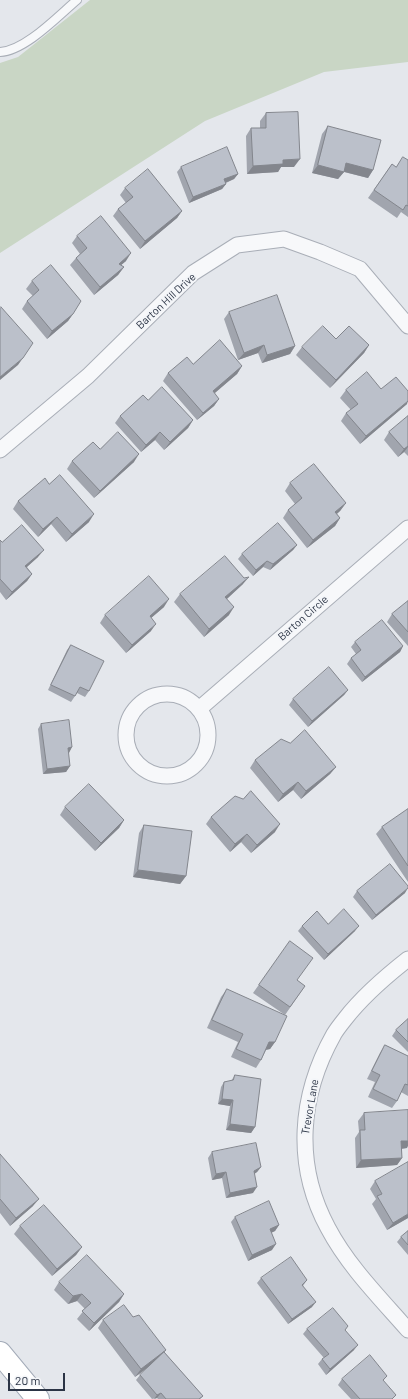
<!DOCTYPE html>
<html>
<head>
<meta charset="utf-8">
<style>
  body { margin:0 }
  #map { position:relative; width:408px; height:1399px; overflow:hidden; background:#e4e7ec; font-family:Barlow,sans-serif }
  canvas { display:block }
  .scale { position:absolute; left:8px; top:1373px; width:57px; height:18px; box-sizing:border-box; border:2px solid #2b3445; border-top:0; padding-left:5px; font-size:12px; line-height:14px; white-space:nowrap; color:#2b3445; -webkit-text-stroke:3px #f4f6f9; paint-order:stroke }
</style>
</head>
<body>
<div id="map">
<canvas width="408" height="1399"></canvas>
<div class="scale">20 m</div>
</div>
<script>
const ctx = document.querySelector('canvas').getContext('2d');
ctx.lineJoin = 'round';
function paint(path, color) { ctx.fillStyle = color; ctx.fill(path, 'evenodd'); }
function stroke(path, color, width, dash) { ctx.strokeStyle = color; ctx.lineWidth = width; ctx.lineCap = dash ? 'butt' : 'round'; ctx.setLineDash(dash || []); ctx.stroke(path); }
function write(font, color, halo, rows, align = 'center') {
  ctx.font = font + ' Barlow,sans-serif'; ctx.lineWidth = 4; ctx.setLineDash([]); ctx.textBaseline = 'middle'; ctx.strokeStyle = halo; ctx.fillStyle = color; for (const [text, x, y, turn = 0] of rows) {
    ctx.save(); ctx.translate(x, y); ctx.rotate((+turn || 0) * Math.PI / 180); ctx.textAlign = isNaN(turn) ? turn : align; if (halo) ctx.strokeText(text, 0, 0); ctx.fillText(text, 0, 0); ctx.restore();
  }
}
paint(new Path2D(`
  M 90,0 L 408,0 L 408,62 L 324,72 L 205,121 L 0,253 L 0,63 L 18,57 Z`), '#c9d6c5');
const service = new Path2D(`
  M 0,52 C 25,51 58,16 77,0`);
const minor = new Path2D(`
  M 0,450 L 88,376 L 193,273 L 237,245 L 284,239 L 320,252 L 360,269 L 408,326
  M126 735a41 41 0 1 1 82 0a41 41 0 1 1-82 0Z
  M 199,709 L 408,528
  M 408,959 C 385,977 363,996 345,1019 C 341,1024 337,1029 334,1034 C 299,1096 294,1165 328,1228 C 348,1266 380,1298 408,1330`);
const primary = new Path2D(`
  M 0,1353 L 38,1399`);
stroke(service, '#a9aeb7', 10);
stroke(minor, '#a9aeb7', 17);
stroke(primary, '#a3abb8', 24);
stroke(service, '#f7f8fa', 8);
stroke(minor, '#f7f8fa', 15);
stroke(primary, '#fff', 22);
paint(new Path2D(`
  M 266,113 L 294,167 L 281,167 L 278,172 L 247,174 L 246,136 L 251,128 L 260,128 L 260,121 Z
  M 328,126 L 373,170 L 368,178 L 344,172 L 338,179 L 312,173 L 322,134 Z
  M 408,160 L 408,217 L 401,212 L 397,218 L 368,198 L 392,164 L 396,167 Z
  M 181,167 L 238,174 L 234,179 L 226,183 L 226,184 L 222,189 L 189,203 L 177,172 Z
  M 125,188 L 182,211 L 177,218 L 140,249 L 113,216 L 118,209 L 126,203 L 120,195 Z
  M 77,236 L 126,261 L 121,265 L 124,267 L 118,275 L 94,295 L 70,265 L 76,258 L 80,254 L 72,243 Z
  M 32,281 L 73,314 L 68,321 L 47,339 L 22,309 L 27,301 L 33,296 L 26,289 Z
  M 229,312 L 295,346 L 290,354 L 262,363 L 258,353 L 238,360 L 224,319 Z
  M 336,339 L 369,345 L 364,353 L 330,388 L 296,355 L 302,347 Z
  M 193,364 L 242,366 L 237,374 L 214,393 L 219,399 L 214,406 L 197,420 L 163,381 L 168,373 Z
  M 381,389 L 407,404 L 360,444 L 341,421 L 346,413 L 351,410 L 340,398 L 346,390 Z
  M 148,400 L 193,420 L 188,428 L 164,450 L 155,440 L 141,452 L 115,423 L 120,416 Z
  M 408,416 L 408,456 L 404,452 L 398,457 L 384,440 L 389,432 Z
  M 100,449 L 134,462 L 94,498 L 67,469 L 72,461 Z
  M 290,483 L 346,503 L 340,511 L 337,514 L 340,518 L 335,526 L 307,548 L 283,518 L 288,510 L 295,504 L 285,491 Z
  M 49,484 L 89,522 L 66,542 L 51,524 L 38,537 L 13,509 L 18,501 Z
  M 0,540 L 2,542 L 38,557 L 27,567 L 32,574 L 27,581 L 6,600 L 0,592 Z
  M 297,545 L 293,550 L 270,570 L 263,567 L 253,576 L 238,559 L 242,554 Z
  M 243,584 L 227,599 L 229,615 L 204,637 L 174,602 L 180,594 Z
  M 408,601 L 408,646 L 387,622 L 392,614 Z
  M 164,607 L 151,618 L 151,631 L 126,653 L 100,623 L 105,615 Z
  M 355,642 L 403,646 L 400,652 L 362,682 L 347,664 L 351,658 L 356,654 L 351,647 Z
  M 71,645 L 89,691 L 85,697 L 77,693 L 71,702 L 48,690 L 67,650 Z
  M 348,690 L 344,695 L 308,727 L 289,705 L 293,699 Z
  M 41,724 L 72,747 L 68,753 L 70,766 L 66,772 L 43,774 L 38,729 Z
  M 255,760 L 336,767 L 330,774 L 301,799 L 293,790 L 278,802 L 250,768 Z
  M 65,807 L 124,820 L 119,828 L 95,851 L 60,815 Z
  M 408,809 L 408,882 L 376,834 L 382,827 Z
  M 211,817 L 275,832 L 251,853 L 241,842 L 230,852 L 206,824 Z
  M 144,825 L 186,876 L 180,884 L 133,877 L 139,833 Z
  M 357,891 L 405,893 L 372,920 L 353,897 Z
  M 328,924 L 355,931 L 324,960 L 298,931 L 302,926 Z
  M 290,941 L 297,980 L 305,986 L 285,1015 L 253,993 Z
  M 227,989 L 275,1042 L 270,1049 L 266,1050 L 261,1060 L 256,1068 L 231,1057 L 238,1042 L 207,1028 L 221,997 Z
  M 408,1019 L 408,1052 L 392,1036 L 396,1030 Z
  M 385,1045 L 408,1056 L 408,1096 L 401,1092 L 397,1101 L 392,1108 L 368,1097 L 375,1082 L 367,1079 L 380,1053 Z
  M 235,1075 L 255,1127 L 251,1133 L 226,1130 L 230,1106 L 218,1104 L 221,1087 L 224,1082 L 231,1081 Z
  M 364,1113 L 407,1148 L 402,1149 L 402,1158 L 397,1165 L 356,1168 L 355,1138 L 359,1132 L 358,1121 Z
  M 212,1152 L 261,1167 L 257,1172 L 254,1174 L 253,1193 L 226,1198 L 222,1178 L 212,1180 L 208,1158 Z
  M 0,1154 L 33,1206 L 10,1226 L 0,1213 Z
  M 375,1181 L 408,1218 L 387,1230 L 372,1204 L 376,1199 L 370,1189 Z
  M 235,1217 L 279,1225 L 275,1231 L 271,1233 L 272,1250 L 248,1261 L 231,1222 Z
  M 20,1226 L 82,1247 L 76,1255 L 52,1276 L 14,1234 Z
  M 408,1231 L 408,1255 L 397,1242 L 401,1237 Z
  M 261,1278 L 307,1280 L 303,1286 L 312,1307 L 288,1324 L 257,1283 Z
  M 59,1282 L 124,1294 L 119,1302 L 89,1331 L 77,1319 L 85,1309 L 77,1301 L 68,1304 L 54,1290 Z
  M 133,1317 L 166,1350 L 164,1352 L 203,1396 L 200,1399 L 158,1399 L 157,1398 L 152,1399 L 136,1380 L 140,1375 L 150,1366 L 135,1377 L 98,1328 L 103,1320 Z
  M 348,1326 L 345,1330 L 354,1350 L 326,1375 L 318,1364 L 322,1359 L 324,1358 L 303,1334 L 307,1329 Z
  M 387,1376 L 383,1381 L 393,1399 L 351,1399 L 338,1385 L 342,1379 Z`), '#a1a5ae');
paint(new Path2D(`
  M 300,159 L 294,167 L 281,167 L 278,172 L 247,174 L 253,166 L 283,160 Z
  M 346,163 L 373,170 L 368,178 L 341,171 Z
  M 318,165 L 344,172 L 338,179 L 312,173 Z
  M 238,174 L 234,179 L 220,185 L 224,179 Z
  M 226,184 L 222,189 L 189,203 L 193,197 Z
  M 182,211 L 177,218 L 140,249 L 145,241 Z
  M 131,253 L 126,261 L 114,271 L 119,264 Z
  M 124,267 L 118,275 L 94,295 L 100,287 Z
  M 73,314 L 68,321 L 47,339 L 52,331 Z
  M 264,345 L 258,353 L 238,360 L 244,353 Z
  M 369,345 L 364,353 L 330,388 L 336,380 Z
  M 295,346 L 290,354 L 262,363 L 267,355 Z
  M 23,358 L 18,365 L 0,380 L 0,377 Z
  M 242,366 L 237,374 L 208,399 L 213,391 Z
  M 219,399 L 214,406 L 197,420 L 203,413 Z
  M 408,401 L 407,404 L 360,444 L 366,436 Z
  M 193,420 L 188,428 L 164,450 L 170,442 Z
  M 160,432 L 155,440 L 141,452 L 146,445 Z
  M 408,446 L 408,447 L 404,452 L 398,457 L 404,449 Z
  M 139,454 L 134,462 L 94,498 L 100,491 Z
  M 346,503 L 340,511 L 330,519 L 335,512 Z
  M 94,514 L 89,522 L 66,542 L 72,534 Z
  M 57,517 L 51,524 L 38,537 L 43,529 Z
  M 340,518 L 335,526 L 307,548 L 313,540 Z
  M 297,545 L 293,550 L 270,570 L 273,564 Z
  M 44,550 L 38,557 L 20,573 L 25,566 Z
  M 267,561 L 263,567 L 253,576 L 256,570 Z
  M 32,574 L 27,581 L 6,600 L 12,592 Z
  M 249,577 L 243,584 L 220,605 L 225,597 Z
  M 169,599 L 164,607 L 144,624 L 150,616 Z
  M 234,607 L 229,615 L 204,637 L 209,629 Z
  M 156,624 L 151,631 L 126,653 L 132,645 Z
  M 403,646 L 400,652 L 362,682 L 365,677 Z
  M 348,690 L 344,695 L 308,727 L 312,721 Z
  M 72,747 L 69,753 L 64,754 L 68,748 Z
  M 70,766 L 66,772 L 43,774 L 47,769 Z
  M 336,767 L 330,774 L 301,799 L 306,791 Z
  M 298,782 L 293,790 L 278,802 L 283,794 Z
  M 124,820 L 119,828 L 95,851 L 101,843 Z
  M 280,824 L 275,832 L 251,853 L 257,845 Z
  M 247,834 L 241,842 L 230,852 L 235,844 Z
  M 138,870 L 186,876 L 180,884 L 133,877 Z
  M 408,888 L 405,893 L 372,920 L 376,915 Z
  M 359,926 L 355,931 L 324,960 L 328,954 Z
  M 269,1042 L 275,1042 L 270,1049 L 264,1050 Z
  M 222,1099 L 233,1100 L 230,1106 L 218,1104 Z
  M 230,1124 L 255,1127 L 251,1133 L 226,1130 Z
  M 401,1141 L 408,1141 L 408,1146 L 407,1148 L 396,1149 Z
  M 402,1158 L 397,1165 L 356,1168 L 361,1160 Z
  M 261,1167 L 257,1172 L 250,1177 L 254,1171 Z
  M 226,1172 L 222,1178 L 212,1180 L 216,1174 Z
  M 257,1187 L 253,1193 L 226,1198 L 230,1193 Z
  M 39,1199 L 33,1206 L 10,1226 L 16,1218 Z
  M 408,1214 L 408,1218 L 387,1230 L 393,1223 Z
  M 279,1225 L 275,1231 L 266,1235 L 270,1229 Z
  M 276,1244 L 272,1250 L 248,1261 L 252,1255 Z
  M 82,1247 L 76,1255 L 52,1276 L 57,1269 Z
  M 82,1294 L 77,1301 L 68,1304 L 73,1296 Z
  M 124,1294 L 119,1302 L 89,1331 L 94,1323 Z
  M 316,1302 L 312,1307 L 288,1324 L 292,1319 Z
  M 358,1345 L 354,1350 L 326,1375 L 330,1369 Z
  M 166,1350 L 160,1358 L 135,1377 L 141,1369 Z
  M 161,1393 L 157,1398 L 154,1399 L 157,1395 Z`), '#83868d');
const building = new Path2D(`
  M 298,112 L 300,159 L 283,160 L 283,164 L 253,166 L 251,128 L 266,128 L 266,113 Z
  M 328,126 L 381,140 L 373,170 L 346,163 L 344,172 L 318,165 Z
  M 227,147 L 238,174 L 224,179 L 226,184 L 193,197 L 181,167 Z
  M 403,157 L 408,160 L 408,206 L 406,205 L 403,210 L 374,190 L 392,164 L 396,167 Z
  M 148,169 L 182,211 L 145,241 L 118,209 L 133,197 L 125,188 Z
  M 101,216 L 131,253 L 119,264 L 124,267 L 100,287 L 76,258 L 87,248 L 77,236 Z
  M 51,265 L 81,301 L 73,314 L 52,331 L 27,301 L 39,290 L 32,281 Z
  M 277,295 L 295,346 L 267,355 L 264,345 L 244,353 L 229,312 Z
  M 1,307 L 33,343 L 23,358 L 0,377 L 0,308 Z
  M 323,326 L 336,339 L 349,326 L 369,345 L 336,380 L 302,347 Z
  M 220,340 L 242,366 L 213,391 L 219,399 L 203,413 L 168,373 L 187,357 L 193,364 Z
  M 367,372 L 381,389 L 396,377 L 408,391 L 408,401 L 366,436 L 346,413 L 358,404 L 346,390 Z
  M 162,387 L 193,420 L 170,442 L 160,432 L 146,445 L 120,416 L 143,395 L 148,400 Z
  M 408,416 L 408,446 L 404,449 L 389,432 Z
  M 118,432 L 139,454 L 100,491 L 72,461 L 93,442 L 100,449 Z
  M 314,464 L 346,503 L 335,512 L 340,518 L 313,540 L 288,510 L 302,498 L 290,483 Z
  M 60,475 L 94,514 L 72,534 L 57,517 L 43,529 L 18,501 L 45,478 L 49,484 Z
  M 278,523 L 297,545 L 273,564 L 267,561 L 256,570 L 242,554 Z
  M 22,525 L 44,550 L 25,566 L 32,574 L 12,592 L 0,579 L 0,540 L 2,542 Z
  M 225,556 L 244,578 L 249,577 L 225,597 L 234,607 L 209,629 L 180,594 Z
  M 149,576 L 169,599 L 150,616 L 156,624 L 132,645 L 105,615 Z
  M 408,601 L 408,632 L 392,614 Z
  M 382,620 L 403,646 L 365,677 L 351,658 L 361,650 L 355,642 Z
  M 71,645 L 104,661 L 89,691 L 80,687 L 75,696 L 51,685 Z
  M 329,667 L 348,690 L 312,721 L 293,699 Z
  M 69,720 L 72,747 L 68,748 L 70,766 L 47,769 L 41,724 Z
  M 305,730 L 336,767 L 306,791 L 298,782 L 283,794 L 255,760 L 281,739 L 290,743 Z
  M 89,784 L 124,820 L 101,843 L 65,807 Z
  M 251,791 L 280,824 L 257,845 L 247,834 L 235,844 L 211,817 L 235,796 L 243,799 Z
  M 408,809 L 408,866 L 382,827 Z
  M 144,825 L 192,831 L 186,876 L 138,870 Z
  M 390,864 L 408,886 L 408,888 L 376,915 L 357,891 Z
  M 344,909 L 359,926 L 328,954 L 302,926 L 317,911 L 328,924 Z
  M 290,941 L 313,958 L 297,980 L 305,986 L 290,1007 L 259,985 Z
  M 227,989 L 287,1016 L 275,1042 L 269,1042 L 261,1060 L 236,1049 L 243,1034 L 212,1020 Z
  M 408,1019 L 408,1042 L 396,1030 Z
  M 385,1045 L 408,1056 L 408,1085 L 405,1084 L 397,1101 L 373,1089 L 380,1075 L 372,1071 Z
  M 235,1075 L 261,1079 L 255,1127 L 230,1124 L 233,1100 L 222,1099 L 224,1082 L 233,1080 Z
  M 408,1110 L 408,1141 L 401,1141 L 402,1158 L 361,1160 L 360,1130 L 365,1130 L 364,1113 Z
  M 256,1143 L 261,1167 L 254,1171 L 257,1187 L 230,1193 L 226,1172 L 216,1174 L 212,1152 Z
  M 0,1154 L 39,1199 L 16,1218 L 0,1199 Z
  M 408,1162 L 408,1214 L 393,1223 L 377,1196 L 382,1194 L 375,1181 Z
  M 269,1201 L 279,1225 L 270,1229 L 276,1244 L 252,1255 L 235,1217 Z
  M 44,1205 L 82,1247 L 57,1269 L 20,1226 Z
  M 408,1231 L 408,1245 L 401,1237 Z
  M 87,1255 L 124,1294 L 94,1323 L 82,1311 L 91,1303 L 82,1294 L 73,1296 L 59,1282 Z
  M 291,1257 L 307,1280 L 302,1285 L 316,1302 L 292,1319 L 261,1278 Z
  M 124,1305 L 133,1317 L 139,1315 L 166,1350 L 141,1369 L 103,1320 Z
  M 333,1308 L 348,1326 L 345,1330 L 358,1345 L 330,1369 L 322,1359 L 329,1354 L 307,1329 Z
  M 164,1352 L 203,1396 L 199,1399 L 166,1399 L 161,1393 L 157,1395 L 140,1375 Z
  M 370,1355 L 387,1376 L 383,1380 L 396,1395 L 392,1399 L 360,1399 L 342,1379 Z`);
paint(building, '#bbc0ca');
stroke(building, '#83868d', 1);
write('11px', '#2b3445', '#f4f6f9', [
  ["Barton Hill Drive",166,301,-43],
  ["Barton Circle",303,618,-41],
  ["Trevor Lane",310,1107,-80]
]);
</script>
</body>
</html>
